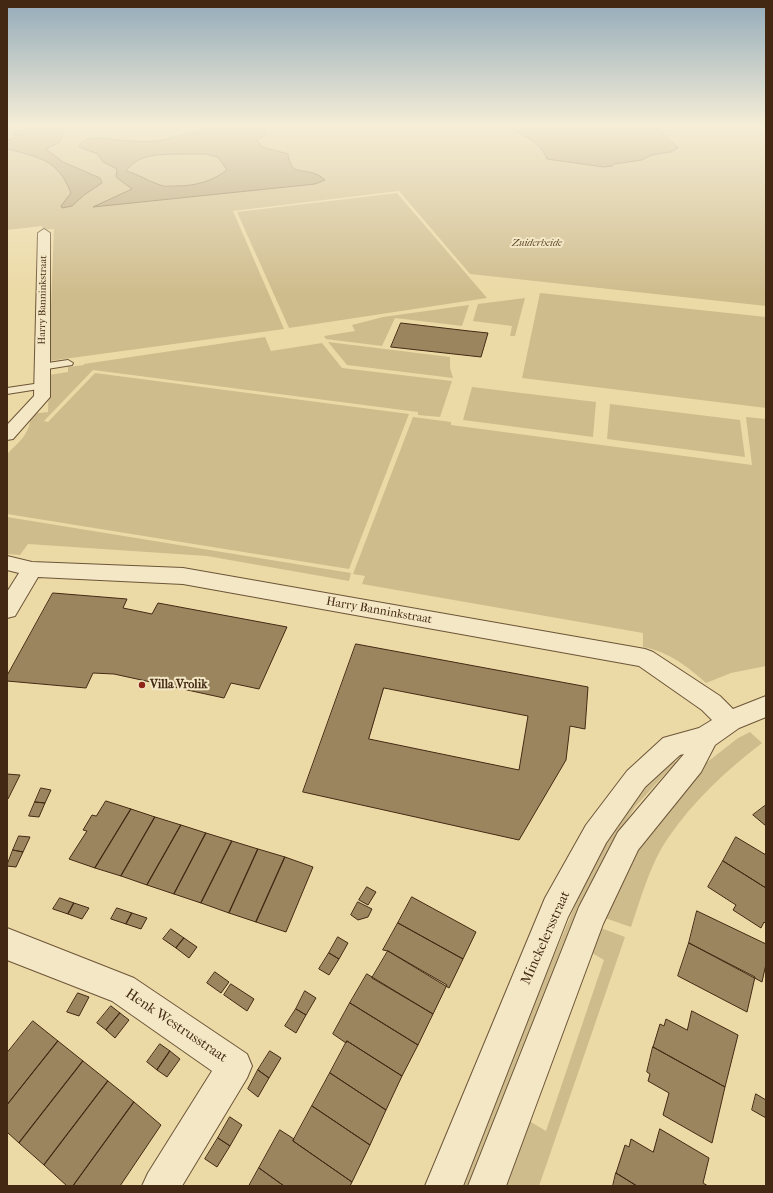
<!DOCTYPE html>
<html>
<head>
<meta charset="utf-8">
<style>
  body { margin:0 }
  #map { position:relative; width:773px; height:1193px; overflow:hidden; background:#ecdaa6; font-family:"IM FELL French Canon",serif }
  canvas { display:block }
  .frame { position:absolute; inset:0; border:8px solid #432913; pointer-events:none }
</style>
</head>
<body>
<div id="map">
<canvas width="773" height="1193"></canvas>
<div class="frame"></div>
</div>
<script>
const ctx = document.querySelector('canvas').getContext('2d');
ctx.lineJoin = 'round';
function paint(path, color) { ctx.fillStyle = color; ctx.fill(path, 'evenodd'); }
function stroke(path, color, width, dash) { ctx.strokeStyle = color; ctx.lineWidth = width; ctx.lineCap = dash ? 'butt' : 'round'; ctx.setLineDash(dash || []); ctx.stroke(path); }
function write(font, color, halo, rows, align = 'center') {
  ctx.font = font + ' "IM FELL French Canon",serif'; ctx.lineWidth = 4; ctx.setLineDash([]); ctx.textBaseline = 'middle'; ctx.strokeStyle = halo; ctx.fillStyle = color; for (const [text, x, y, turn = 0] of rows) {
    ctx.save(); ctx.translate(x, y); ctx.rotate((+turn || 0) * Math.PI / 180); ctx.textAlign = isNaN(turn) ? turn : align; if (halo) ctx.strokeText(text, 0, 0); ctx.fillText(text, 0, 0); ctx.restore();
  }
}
paint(new Path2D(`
  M 7,126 L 766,126 L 766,306 L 470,274 L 399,191 L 233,211 L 284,329 L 49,361 L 54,229 L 43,230 L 42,226 L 7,230 Z
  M 397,193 L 487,298 L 289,328 L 237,212 Z
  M 540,293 L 766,317 L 766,408 L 522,378 Z
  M 525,298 L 515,336 L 510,336 L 512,326 L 473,321 L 478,304 Z
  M 469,305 L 462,326 L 395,318 L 382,346 L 326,339 L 324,336 L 355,331 L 352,325 L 383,317 Z
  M 265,337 L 271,351 L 322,343 L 342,368 L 452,381 L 440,417 L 418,415 L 418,412 L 93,370 L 44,421 L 48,422 L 95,373 L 409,414 L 349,569 L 7,514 L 7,454 C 20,441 30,434 31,414 L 48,412 L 49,375 L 68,372 L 68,367 L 84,365 L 84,364 Z
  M 328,342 L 450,357 L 450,368 L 453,378 L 347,365 Z
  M 472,387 L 596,402 L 593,437 L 463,420 Z
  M 610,404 L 740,420 L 745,457 L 607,439 Z
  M 413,417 L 451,422 L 451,425 L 752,465 L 746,417 L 766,419 L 766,666 L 731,673 L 706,683 C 687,666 669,652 643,647 L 643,633 L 362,584 L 365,576 L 353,574 Z
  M 7,517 L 351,573 L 349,581 L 207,556 L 28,544 L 20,555 L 7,554 Z
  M 750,732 L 762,743 C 726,771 694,800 668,838 C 650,864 641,898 631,927 L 605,918 L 622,868 L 701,767 L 738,738 Z
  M 672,760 L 676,762 L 635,807 L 608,851 L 561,963 L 474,1186 L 457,1186 L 596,856 L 628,805 Z
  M 601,928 L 625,937 L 539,1186 L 501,1186 L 526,1119 L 546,1131 L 604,960 L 587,950 Z`), '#cfbc8d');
const water = new Path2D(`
  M 26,126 L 61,128 L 63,135 L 60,142 L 46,149 L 63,162 L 100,178 L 102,183 L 84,195 L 72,206 L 62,208 L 61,206 L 71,193 C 58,159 38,157 7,149 L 7,140 L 24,135 L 14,135 L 14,131 L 26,130 Z
  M 501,126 L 655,126 L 678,148 L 671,152 L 651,155 L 642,160 L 614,164 L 612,166 L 604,167 L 547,159 C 540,140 519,133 501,126 Z
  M 223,127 C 242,133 249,126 267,128 L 265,135 L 257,140 L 262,147 L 288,154 C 291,174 298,169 313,173 C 317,174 322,177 325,180 L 315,184 L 93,207 L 132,189 L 116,177 L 117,169 L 103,162 L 98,154 L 79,147 C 84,131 116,141 129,141 C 138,141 148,142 157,141 C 180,137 200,128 223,127 ZM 176,154 L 206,154 L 218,157 L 227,170 C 211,182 195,186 175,186 C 170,186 164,187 160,185 C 147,181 139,174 126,171 C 138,154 157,155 176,154 Z`);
paint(water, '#b39e74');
stroke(water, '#866f4d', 1);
const building = new Path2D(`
  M 401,323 L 469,331 L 488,333 L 481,357 L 391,347 Z
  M 53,593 L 127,599 L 123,608 L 152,614 L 158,603 L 287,627 L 259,689 L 231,683 L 224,698 L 114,674 L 93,673 L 86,688 L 7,681 L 7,676 Z
  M 356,644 L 588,687 L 585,729 L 570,726 L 566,760 L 519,840 L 303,792 ZM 384,688 L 528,716 L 519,770 L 369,739 Z
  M 7,774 L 20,775 L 8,799 L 7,799 Z
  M 41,788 L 51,790 L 45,803 L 35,802 Z
  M 106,801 L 131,809 L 95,868 L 69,859 L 87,831 L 83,830 L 92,815 L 96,816 Z
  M 35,802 L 45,803 L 39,817 L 29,816 Z
  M 766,805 L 766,826 L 753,815 Z
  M 131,809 L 155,817 L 121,876 L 95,868 Z
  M 155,817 L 181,825 L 147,885 L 121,876 Z
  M 181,825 L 206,833 L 174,894 L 147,885 Z
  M 206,833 L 232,841 L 201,903 L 174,894 Z
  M 19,836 L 30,837 L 23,852 L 13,850 Z
  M 736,837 L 766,855 L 766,888 L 723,861 Z
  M 232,841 L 258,849 L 229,913 L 201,903 Z
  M 258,849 L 285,857 L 256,922 L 229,913 Z
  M 13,850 L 23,852 L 16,867 L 7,866 Z
  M 285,857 L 313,867 L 286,932 L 256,922 Z
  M 723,861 L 766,888 L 766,924 L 764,922 L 761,928 L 733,910 L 736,905 L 708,887 Z
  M 367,887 L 376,892 L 368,905 L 359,900 Z
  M 412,897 L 476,932 L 463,959 L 398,923 Z
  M 60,898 L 74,903 L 68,914 L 53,909 Z
  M 358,902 L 372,909 L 368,917 L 358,920 L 351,915 Z
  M 74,903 L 89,908 L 82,919 L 68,914 Z
  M 117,908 L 132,913 L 126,924 L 111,919 Z
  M 697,911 L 766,944 L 766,964 L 762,982 L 689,943 Z
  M 132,913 L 147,918 L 141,929 L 126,924 Z
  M 398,923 L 463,959 L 449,988 L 388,951 L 383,950 Z
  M 171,929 L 184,938 L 176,948 L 163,939 Z
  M 338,937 L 348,943 L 339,959 L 329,953 Z
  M 184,938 L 197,947 L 189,958 L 176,948 Z
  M 689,943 L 755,977 L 747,1012 L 678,976 Z
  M 388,951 L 447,985 L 433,1014 L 372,978 Z
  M 329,953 L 339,959 L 329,975 L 319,969 Z
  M 215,972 L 229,982 L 221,993 L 207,983 Z
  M 367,974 L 433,1014 L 418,1045 L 350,1003 Z
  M 231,984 L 254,999 L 247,1011 L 224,995 Z
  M 305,991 L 316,998 L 306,1015 L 296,1009 Z
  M 78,993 L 89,997 L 79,1016 L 67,1012 Z
  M 350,1003 L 418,1045 L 402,1076 L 347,1041 L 346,1043 L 333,1034 Z
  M 111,1006 L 120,1013 L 106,1030 L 97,1023 Z
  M 296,1009 L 306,1015 L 296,1033 L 285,1026 Z
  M 692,1011 L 738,1035 L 725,1087 L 653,1047 L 660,1024 L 664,1026 L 666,1019 L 687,1030 Z
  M 120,1013 L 129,1020 L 115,1038 L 106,1030 Z
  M 33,1021 L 58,1041 L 7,1105 L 7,1053 Z
  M 58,1041 L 83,1061 L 19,1143 L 7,1132 L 7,1105 Z
  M 347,1041 L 402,1076 L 386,1110 L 330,1073 Z
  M 160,1044 L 170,1051 L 157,1070 L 147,1062 Z
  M 653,1047 L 725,1087 L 712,1143 L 663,1115 L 669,1093 L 648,1081 L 650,1074 L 647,1072 Z
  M 170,1051 L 180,1059 L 167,1077 L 157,1070 Z
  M 270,1051 L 281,1058 L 269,1078 L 258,1070 Z
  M 83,1061 L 108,1081 L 44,1165 L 19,1143 Z
  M 258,1070 L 269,1078 L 258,1097 L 248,1089 Z
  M 330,1073 L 386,1110 L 370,1145 L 312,1106 Z
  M 108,1081 L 134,1102 L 73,1186 L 67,1186 L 44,1165 Z
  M 756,1094 L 766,1100 L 766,1118 L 752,1110 Z
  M 134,1102 L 161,1125 L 120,1186 L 73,1186 Z
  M 312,1106 L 370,1145 L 352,1182 L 293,1141 Z
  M 230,1117 L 242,1125 L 230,1146 L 218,1138 Z
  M 660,1129 L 709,1158 L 703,1183 L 708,1186 L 637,1186 L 616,1173 L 625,1145 L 629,1147 L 631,1139 L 653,1152 Z
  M 280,1130 L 294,1139 L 293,1141 L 352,1182 L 350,1186 L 284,1186 L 259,1168 Z
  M 218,1138 L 230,1146 L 217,1167 L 205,1159 Z
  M 259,1168 L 284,1186 L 249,1186 Z
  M 616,1173 L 637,1186 L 613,1186 Z`);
paint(building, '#9b855f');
stroke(building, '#432913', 1);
const service = new Path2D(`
  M 68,360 L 73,363 L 72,365 L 41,370 L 36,367 L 41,364 Z
  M 41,383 L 45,384 L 46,386 L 45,388 L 7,394 L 7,388 Z`);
const minor = new Path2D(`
  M 44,229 L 50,233 L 50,397 L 13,439 L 7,440 L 7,425 L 34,396 L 38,233 Z
  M 7,556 L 32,562 L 183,568 L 645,649 L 653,652 L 720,696 L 733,709 L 766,696 L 766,717 L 739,728 L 715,745 L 701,772 L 638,850 L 603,924 L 506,1186 L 468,1186 L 579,907 L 618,832 L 684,754 L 680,755 L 645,787 L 606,843 L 568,917 L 463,1186 L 425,1186 L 545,898 L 586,825 L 627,771 L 663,738 L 699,728 L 712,720 L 702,710 L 639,666 L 183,584 L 38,577 L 15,616 L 7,618 L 7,592 L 19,573 L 7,570 Z
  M 7,928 L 134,978 L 247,1054 L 252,1066 L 247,1078 L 182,1186 L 142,1186 L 148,1173 L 212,1071 L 112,1001 L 7,960 Z`);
stroke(service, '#6d5538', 2);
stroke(minor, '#6d5538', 2);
paint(service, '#f3e7c5');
paint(minor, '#f3e7c5');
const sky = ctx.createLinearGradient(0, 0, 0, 293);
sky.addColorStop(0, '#93abba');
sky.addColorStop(0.43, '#f6eed7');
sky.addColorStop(1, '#f6eed700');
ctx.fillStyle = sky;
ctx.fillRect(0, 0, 773, 293);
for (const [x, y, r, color] of [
  [142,685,4,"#8f2418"]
]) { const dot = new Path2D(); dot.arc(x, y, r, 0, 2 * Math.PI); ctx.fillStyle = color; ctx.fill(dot); stroke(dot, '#f3e7c5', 1.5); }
write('italic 10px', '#5f462b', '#f3e7c5', [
  ["Zuiderheide",537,244]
]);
write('10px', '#432913', '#f3e7c5', [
  ["Harry Banninkstraat",43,300,-89]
]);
write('12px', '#432913', '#f3e7c5', [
  ["Harry Banninkstraat",379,611,10]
]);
write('bold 12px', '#432913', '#f3e7c5', [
  ["Villa Vrolik",150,685]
], 'left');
write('14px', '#432913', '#f3e7c5', [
  ["Minckelersstraat",546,938,-66],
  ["Henk Westrusstraat",176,1026,34]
]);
</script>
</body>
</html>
